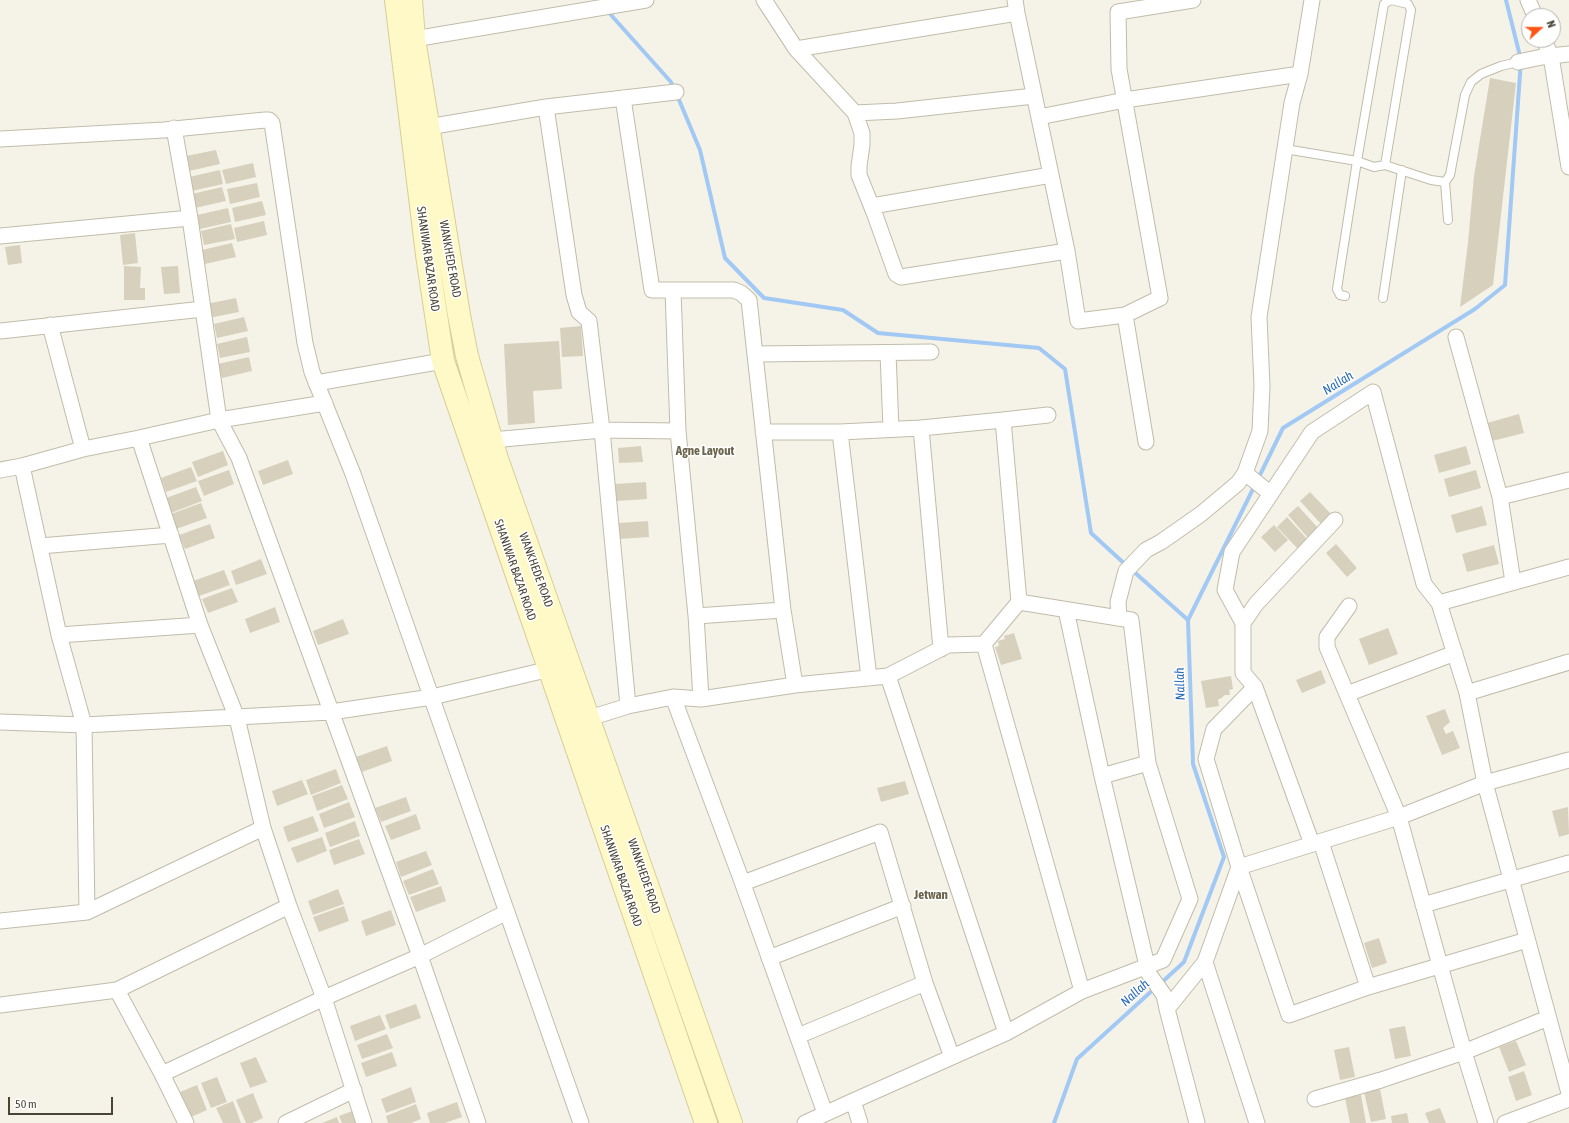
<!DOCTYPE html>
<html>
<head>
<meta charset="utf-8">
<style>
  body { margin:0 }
  #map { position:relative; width:1569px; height:1123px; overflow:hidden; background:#f5f3e8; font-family:"Asap Condensed",sans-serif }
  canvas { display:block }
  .north { position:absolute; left:1521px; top:8px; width:40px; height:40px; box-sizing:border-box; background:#fff; border:1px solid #b6b4af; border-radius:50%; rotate:69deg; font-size:11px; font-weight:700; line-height:16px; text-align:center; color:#494436 }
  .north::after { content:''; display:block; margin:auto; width:14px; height:18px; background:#ff5615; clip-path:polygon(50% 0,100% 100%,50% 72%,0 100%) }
  .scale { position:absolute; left:8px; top:1097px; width:105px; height:18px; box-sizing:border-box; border:2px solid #494436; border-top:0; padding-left:5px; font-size:12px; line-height:14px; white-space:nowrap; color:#494436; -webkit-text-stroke:3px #fff; paint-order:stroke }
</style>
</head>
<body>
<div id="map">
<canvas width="1569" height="1123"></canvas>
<div class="north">N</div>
<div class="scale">50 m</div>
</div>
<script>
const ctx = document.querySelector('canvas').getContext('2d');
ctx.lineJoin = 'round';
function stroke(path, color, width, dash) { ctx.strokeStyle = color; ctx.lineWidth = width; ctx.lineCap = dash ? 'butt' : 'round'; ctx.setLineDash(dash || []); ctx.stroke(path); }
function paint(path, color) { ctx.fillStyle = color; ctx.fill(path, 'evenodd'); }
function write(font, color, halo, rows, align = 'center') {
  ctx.font = font + ' "Asap Condensed",sans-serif'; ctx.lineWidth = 3; ctx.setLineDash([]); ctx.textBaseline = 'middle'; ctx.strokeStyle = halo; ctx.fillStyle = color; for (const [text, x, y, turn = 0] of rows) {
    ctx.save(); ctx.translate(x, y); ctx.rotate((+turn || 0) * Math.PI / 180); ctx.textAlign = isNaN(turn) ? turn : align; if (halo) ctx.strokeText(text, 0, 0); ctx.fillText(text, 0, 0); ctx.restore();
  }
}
stroke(new Path2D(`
  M 611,15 L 671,82 L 674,89
  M 677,95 L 700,150 L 725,258 L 764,298 L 843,310 L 878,333 L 1039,348 L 1065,369 L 1091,533 L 1127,566
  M 1258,479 L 1283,428 L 1475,309 L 1505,285 L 1521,60 L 1506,0
  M 1132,570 L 1188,620
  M 1160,984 L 1184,962 L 1224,857 L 1193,764 L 1188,620 L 1255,485
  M 1054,1123 L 1077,1059 L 1155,988`), '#a2c8f4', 4);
paint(new Path2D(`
  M 1490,78 L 1516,83 L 1493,285 L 1460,307 L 1468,242 L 1474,176 Z
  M 216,150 L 220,164 L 189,171 L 186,156 Z
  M 253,163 L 256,177 L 226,184 L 222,170 Z
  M 220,170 L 223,184 L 192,191 L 189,177 Z
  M 257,183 L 260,197 L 230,204 L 227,189 Z
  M 222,187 L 226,201 L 195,208 L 192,194 Z
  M 262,201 L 266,215 L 235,222 L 232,208 Z
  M 228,208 L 231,222 L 200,229 L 197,215 Z
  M 264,221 L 267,235 L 237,242 L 234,228 Z
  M 231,224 L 235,239 L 204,245 L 201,231 Z
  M 135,233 L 138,263 L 123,265 L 120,235 Z
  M 232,243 L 236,257 L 205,264 L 202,250 Z
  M 20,245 L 22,263 L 8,265 L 5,247 Z
  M 124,266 L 141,267 L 140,288 L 145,288 L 145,300 L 124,300 Z
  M 178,266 L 180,293 L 164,294 L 161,267 Z
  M 236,298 L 239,312 L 209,318 L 206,304 Z
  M 244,317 L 248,331 L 217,338 L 214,324 Z
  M 581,326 L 583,356 L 562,357 L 560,328 Z
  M 247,337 L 250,352 L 220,358 L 217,344 Z
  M 559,341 L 562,389 L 533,391 L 535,423 L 508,425 L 504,344 Z
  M 249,357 L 252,371 L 222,378 L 218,364 Z
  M 1519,414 L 1524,433 L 1492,441 L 1487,423 Z
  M 641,446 L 643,462 L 619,463 L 618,448 Z
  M 1466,446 L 1471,464 L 1439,473 L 1434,455 Z
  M 223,451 L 228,465 L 198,477 L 192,462 Z
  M 288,460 L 293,474 L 263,485 L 258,471 Z
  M 191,467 L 197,481 L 166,492 L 161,478 Z
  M 229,470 L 234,484 L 204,496 L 198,481 Z
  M 1476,470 L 1481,488 L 1449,497 L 1444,479 Z
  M 646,482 L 647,499 L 616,501 L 615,484 Z
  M 196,487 L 202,501 L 171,513 L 166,498 Z
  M 1310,492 L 1332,515 L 1322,525 L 1300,501 Z
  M 201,503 L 207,518 L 176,529 L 171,514 Z
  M 1298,506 L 1319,529 L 1309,539 L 1288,515 Z
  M 1482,506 L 1487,525 L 1456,533 L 1451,515 Z
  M 1287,517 L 1309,541 L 1299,550 L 1277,527 Z
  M 648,521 L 649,537 L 619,539 L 619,523 Z
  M 210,524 L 215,538 L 185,549 L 179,535 Z
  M 1274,525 L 1288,540 L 1275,552 L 1261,537 Z
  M 1336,544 L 1357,568 L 1347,577 L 1326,553 Z
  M 1494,545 L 1499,564 L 1467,572 L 1462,554 Z
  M 261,559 L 267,574 L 236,585 L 231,571 Z
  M 224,570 L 230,585 L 199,596 L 193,581 Z
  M 232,588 L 238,602 L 208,613 L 202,599 Z
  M 275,607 L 280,622 L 250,633 L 245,619 Z
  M 343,619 L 349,634 L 318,645 L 313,631 Z
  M 1388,628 L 1398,654 L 1369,665 L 1359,639 Z
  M 1014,633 L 1022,659 L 1001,665 L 995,647 L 999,646 L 998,641 L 1005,639 L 1004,636 Z
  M 1321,670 L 1326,683 L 1302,693 L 1296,680 Z
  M 1231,676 L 1233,689 L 1229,690 L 1230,695 L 1225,695 L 1220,699 L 1218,699 L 1219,706 L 1206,708 L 1201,681 Z
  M 1445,709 L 1450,722 L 1443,728 L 1446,734 L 1453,731 L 1460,748 L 1442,755 L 1426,716 Z
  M 387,746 L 392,761 L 362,772 L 356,757 Z
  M 336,769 L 341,783 L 311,795 L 306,780 Z
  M 302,780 L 308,794 L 277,806 L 272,791 Z
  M 905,781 L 909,794 L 881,802 L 877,788 Z
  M 342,785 L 348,799 L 317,811 L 312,796 Z
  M 406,797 L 411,811 L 381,822 L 375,808 Z
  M 349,802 L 355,817 L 324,828 L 319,814 Z
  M 1568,807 L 1569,834 L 1559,837 L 1552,811 Z
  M 416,814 L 421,829 L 391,840 L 385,826 Z
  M 313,816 L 319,831 L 288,842 L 283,827 Z
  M 355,821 L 360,836 L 330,847 L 325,833 Z
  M 322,837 L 327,851 L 297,863 L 291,848 Z
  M 359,839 L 365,854 L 334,865 L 329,850 Z
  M 426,851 L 432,865 L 401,877 L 396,862 Z
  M 433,869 L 439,884 L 409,895 L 403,881 Z
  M 441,886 L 446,901 L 416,912 L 410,897 Z
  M 338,889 L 344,904 L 313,915 L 308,901 Z
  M 344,906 L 349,921 L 319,932 L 313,917 Z
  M 391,910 L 396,925 L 366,936 L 361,921 Z
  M 1379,938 L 1387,963 L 1372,968 L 1364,943 Z
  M 416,1004 L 421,1018 L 390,1029 L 385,1015 Z
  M 380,1015 L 386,1029 L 355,1041 L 350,1026 Z
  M 1405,1026 L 1411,1056 L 1395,1059 L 1389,1029 Z
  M 387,1034 L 393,1048 L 362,1059 L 357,1045 Z
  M 1516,1041 L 1526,1065 L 1509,1072 L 1499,1047 Z
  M 1349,1047 L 1355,1077 L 1340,1080 L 1334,1050 Z
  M 392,1052 L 397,1066 L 366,1077 L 361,1063 Z
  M 256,1057 L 267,1082 L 250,1088 L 240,1063 Z
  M 1524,1071 L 1532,1095 L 1516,1101 L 1508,1077 Z
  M 217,1077 L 227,1102 L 211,1108 L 201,1083 Z
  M 197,1085 L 207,1110 L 191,1117 L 180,1092 Z
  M 411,1087 L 416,1102 L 386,1113 L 381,1099 Z
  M 1380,1089 L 1386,1119 L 1371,1122 L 1364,1092 Z
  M 253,1093 L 263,1118 L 252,1123 L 246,1123 L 236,1100 Z
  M 1361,1095 L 1366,1123 L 1350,1123 L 1345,1098 Z
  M 233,1101 L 241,1123 L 223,1123 L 216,1108 Z
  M 457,1102 L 462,1117 L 445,1123 L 430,1123 L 427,1113 Z
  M 416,1104 L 421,1119 L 411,1123 L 388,1123 L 386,1116 Z
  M 1440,1108 L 1446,1123 L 1429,1123 L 1425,1113 Z
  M 355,1110 L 361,1123 L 342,1123 L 339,1116 Z
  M 1407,1113 L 1409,1123 L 1392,1123 L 1391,1116 Z
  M 337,1117 L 339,1123 L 322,1123 Z`), '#d7d0bd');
const service = new Path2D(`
  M 1285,149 L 1357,161 L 1374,167 L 1385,165 L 1431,180 L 1445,182 L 1450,175 L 1465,95 L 1471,82 L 1481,74 L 1501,66 L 1518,62
  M 1445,182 L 1448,220
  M 1345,296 L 1340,295 L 1337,289 L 1357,161 L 1384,4 L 1391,0 L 1408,4 L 1411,10 L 1385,165
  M 1383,298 L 1402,170`);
const minor = new Path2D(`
  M 764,0 L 796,49 L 855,113 L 897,111 L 1034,96
  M 1015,0 L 1017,13 L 1067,251 L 1078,321 L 1125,315
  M 1528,0 L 1535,16
  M 414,39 L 646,0
  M 1544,40 L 1551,56 L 1569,167
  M 796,49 L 1017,13
  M 1518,62 L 1542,57 L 1569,54
  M 623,98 L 652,290 L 734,290 L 741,293 L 749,300 L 783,610 L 696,616 L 678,431 L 673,290
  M 546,107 L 676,92
  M 855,113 L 862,133 L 862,145 L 859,166 L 859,175 L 875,215 L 896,274 L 901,277 L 1067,251
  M 1039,117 L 1125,100 L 1300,74
  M 428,127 L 546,107 L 574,295 L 579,312 L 589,321 L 602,430 L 678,431
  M 0,139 L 164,130 L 265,120 L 269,120 L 272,123 L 305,343 L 312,372 L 353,474 L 581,1123
  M 872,206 L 1051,175
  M 0,236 L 190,218 L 174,128
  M 203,309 L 219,420 L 325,403
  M 0,331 L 203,309 L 190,218
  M 1456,337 L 1500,497
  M 888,353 L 891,429
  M 755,354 L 931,352
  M 316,383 L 443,361
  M 763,432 L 840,432
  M 139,438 L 200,625 L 237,718 L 263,828 L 289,906 L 324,998 L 364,1123
  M 492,440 L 602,430 L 628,706
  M 1146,442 L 1125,315 L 1160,298 L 1119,69 L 1118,12 L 1193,0
  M 83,449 L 139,438 L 219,420 L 239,458 L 420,956 L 478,1123
  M 22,466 L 59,635 L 200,625
  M 0,470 L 22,466 L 83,449 L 50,325
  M 1245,473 L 1271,494
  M 40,546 L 171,535
  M 1513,582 L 1500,497 L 1569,480
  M 783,610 L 795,685
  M 1066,610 L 1102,776 L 1149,974 L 1164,995 L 1167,1009
  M 1119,618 L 1118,602 L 1126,571 L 1146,550 L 1161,542 L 1201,514 L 1238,483 L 1245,473 L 1260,431 L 1262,386 L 1259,317 L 1292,103 L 1300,74 L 1312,0
  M 1243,623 L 1256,604 L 1335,520
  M 984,644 L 1082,991
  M 941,649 L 921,428 L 1003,420
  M 888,676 L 1006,1033
  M 869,678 L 840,432 L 921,428
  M 1255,687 L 1214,729 L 1206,759 L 1239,867 L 1289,1015 L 1368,987 L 1527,940
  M 1467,693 L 1439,603 L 1569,567
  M 1347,694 L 1455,653
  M 673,697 L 701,699 L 696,615
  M 701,699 L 795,685 L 888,676 L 948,645 L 984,644 L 1019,602 L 1003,420 L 1048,415
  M 580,721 L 628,706 L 673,697 L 740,876 L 825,1113
  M 0,722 L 84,725 L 331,712 L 432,697 L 550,669
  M 1569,760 L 1485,783 L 1569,1093
  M 1102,776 L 1148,763
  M 1321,842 L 1368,987
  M 1312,844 L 1255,687 L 1243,673 L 1243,623 L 1225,590 L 1232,552 L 1312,432 L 1373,392 L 1424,584 L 1439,603
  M 743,883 L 880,832 L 925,983 L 952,1057
  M 1423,905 L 1569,863
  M 87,912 L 263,828
  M 0,921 L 87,912 L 84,725 L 59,635
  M 769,958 L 903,906
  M 117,990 L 162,1074
  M 0,1005 L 117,990 L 289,906
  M 798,1036 L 925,983
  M 1315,1099 L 1381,1080 L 1464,1052 L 1548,1018
  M 853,1101 L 1006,1033 L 1082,991 L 1163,960 L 1190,899 L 1148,763 L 1131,620 L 1019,602
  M 186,1123 L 162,1074 L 324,998 L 420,956 L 507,912
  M 286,1123 L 354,1090
  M 805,1123 L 853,1101 L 860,1123
  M 1197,1123 L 1167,1009 L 1205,962
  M 1257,1123 L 1205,962 L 1239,867 L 1399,817 L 1327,647 L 1327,637 L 1349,606
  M 1486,1123 L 1464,1052 L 1399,817 L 1485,783 L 1467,693 L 1569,662
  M 1505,1123 L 1569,1099`);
const secondary = new Path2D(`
  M 396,0 L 427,255 L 443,361 L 706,1123
  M 411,0 L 414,39 L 459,315 L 467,356 L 497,459 L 731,1123`);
stroke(service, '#c1bcaa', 10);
stroke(minor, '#c1bcaa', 17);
stroke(secondary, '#d7ce96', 24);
stroke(service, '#fff', 8);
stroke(minor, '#fff', 15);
stroke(secondary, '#fff9c8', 22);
write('12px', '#494436', '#fff', [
  ["SHANIWAR BAZAR ROAD",428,259,82],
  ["WANKHEDE ROAD",450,259,80],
  ["SHANIWAR BAZAR ROAD",515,570,71],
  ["WANKHEDE ROAD",536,570,70],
  ["SHANIWAR BAZAR ROAD",621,876,71],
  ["WANKHEDE ROAD",644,876,71]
]);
write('italic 13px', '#296bbb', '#fff', [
  ["Nallah",1338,383,-32],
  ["Nallah",1180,684,-92],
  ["Nallah",1135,993,-42]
]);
write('bold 13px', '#6c644d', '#fff', [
  ["Agne Layout",705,451],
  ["Jetwan",931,895]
]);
</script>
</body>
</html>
